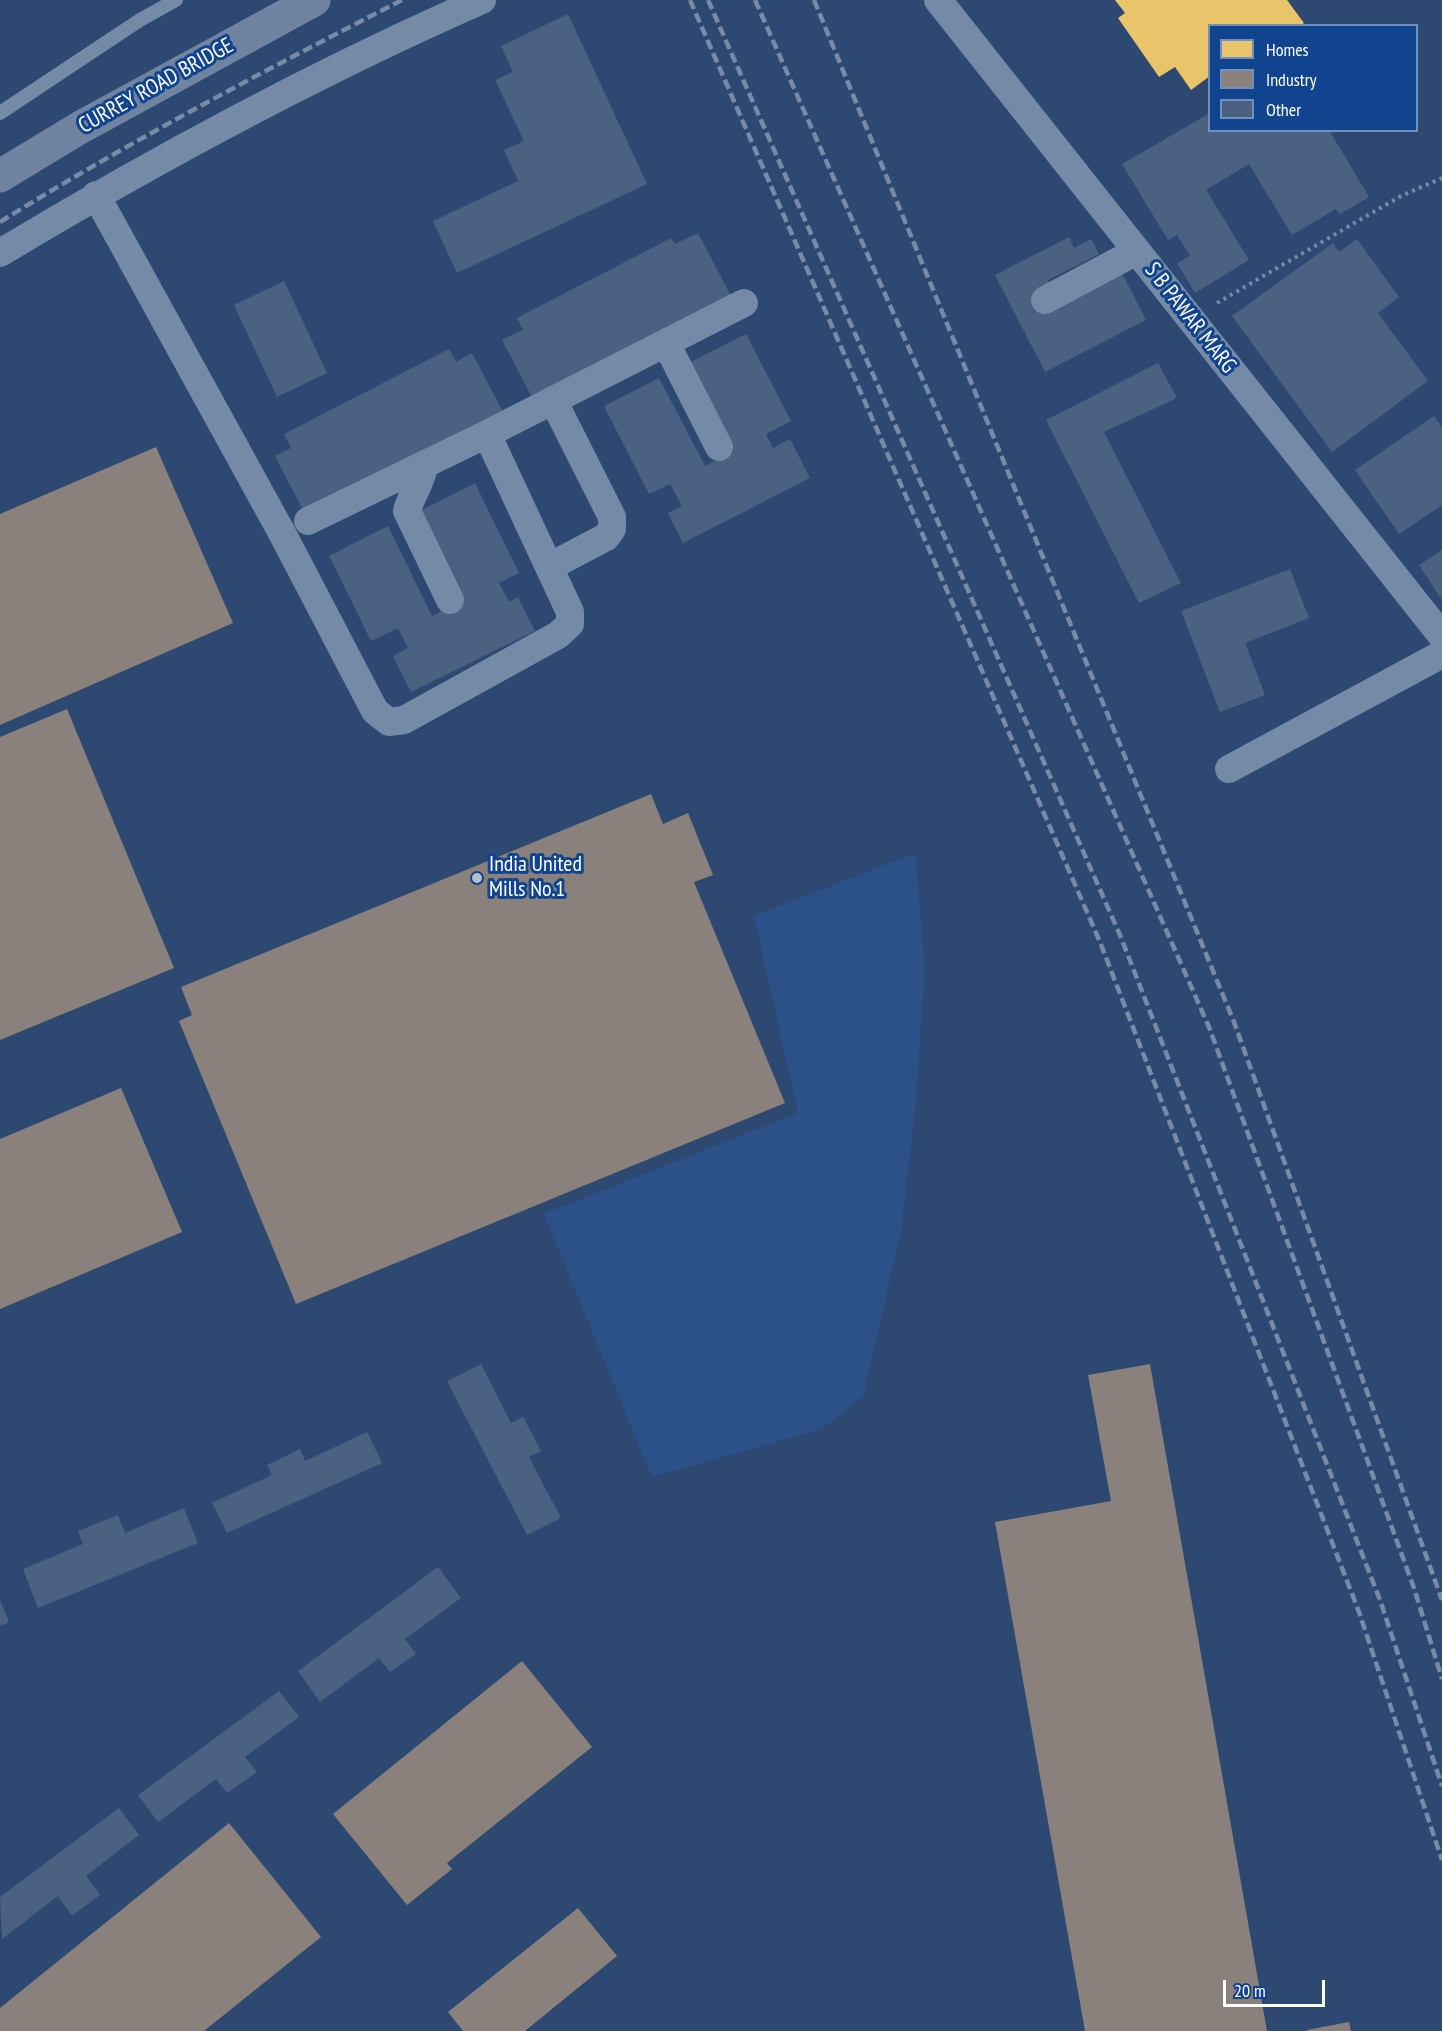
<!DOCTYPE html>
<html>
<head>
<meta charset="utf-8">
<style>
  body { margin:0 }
  #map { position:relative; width:1442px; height:2031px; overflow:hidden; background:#2d4972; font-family:"PT Sans Narrow",sans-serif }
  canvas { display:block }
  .legend { position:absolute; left:1208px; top:24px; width:210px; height:108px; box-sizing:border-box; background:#10448f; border:2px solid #708fbc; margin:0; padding:8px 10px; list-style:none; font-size:18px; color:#fff }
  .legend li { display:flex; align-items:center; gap:12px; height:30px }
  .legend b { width:30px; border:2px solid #708fbc }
  .scale { position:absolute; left:1223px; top:1980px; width:102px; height:27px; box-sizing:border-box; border:3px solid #fff; border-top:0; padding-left:8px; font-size:18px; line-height:21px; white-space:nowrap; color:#fff; -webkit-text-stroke:4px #10448f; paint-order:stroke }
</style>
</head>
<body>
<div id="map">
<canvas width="1442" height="2031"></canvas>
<ul class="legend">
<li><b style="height:16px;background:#e9c46a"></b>Homes</li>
<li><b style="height:16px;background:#8a817c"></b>Industry</li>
<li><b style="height:16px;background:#4a6182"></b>Other</li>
</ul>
<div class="scale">20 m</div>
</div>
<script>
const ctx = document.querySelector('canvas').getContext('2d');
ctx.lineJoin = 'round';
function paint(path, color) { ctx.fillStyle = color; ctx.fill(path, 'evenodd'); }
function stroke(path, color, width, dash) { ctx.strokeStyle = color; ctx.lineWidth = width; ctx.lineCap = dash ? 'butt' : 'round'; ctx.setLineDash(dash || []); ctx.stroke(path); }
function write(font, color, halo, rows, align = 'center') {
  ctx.font = font + ' "PT Sans Narrow",sans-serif'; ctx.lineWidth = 6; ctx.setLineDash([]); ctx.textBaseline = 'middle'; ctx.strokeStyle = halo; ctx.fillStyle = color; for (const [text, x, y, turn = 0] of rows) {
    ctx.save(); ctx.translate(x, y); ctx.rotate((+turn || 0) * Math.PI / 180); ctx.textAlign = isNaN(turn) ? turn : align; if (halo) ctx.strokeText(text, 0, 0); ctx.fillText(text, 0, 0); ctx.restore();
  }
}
paint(new Path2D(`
  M 915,853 L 925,969 L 915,1111 L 901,1231 L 863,1397 L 822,1429 L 652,1477 L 544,1214 L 798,1113 L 754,916 Z`), '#2b5188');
paint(new Path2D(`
  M 1115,0 L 1287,0 L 1304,23 L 1300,26 L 1210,26 L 1210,76 L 1191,90 L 1175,67 L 1159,77 L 1118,18 L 1125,13 Z`), '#e9c46a');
paint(new Path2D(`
  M 156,447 L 233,623 L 0,725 L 0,514 Z
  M 67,709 L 174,968 L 0,1040 L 0,737 Z
  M 651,794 L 663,824 L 688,813 L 713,875 L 694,882 L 785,1103 L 296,1304 L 179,1021 L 192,1015 L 181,987 Z
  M 121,1088 L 182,1232 L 0,1309 L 0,1139 Z
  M 1150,1364 L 1209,1700 L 1267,2031 L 1085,2031 L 995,1522 L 1111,1501 L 1088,1375 Z
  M 522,1661 L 592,1747 L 447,1863 L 452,1869 L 407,1905 L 333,1814 Z
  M 229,1823 L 321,1937 L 204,2031 L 0,2031 L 0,2008 Z
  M 578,1908 L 617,1956 L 525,2031 L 463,2031 L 448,2012 Z
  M 1349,2022 L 1351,2031 L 1307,2031 L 1307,2030 Z`), '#8a817c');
paint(new Path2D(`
  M 568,14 L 647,184 L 457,273 L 433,221 L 518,181 L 504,150 L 524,141 L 495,80 L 513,72 L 501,46 Z
  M 1210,113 L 1210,130 L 1329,130 L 1369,197 L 1340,214 L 1336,209 L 1292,235 L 1249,164 L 1206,190 L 1249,260 L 1195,293 L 1177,263 L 1190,256 L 1177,235 L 1168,240 L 1122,164 Z
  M 698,233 L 732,298 L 534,401 L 502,340 L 523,330 L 517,318 L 671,238 L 675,244 Z
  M 1069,237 L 1074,248 L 1091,239 L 1099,254 L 1048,280 L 1052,289 L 1121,271 L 1146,320 L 1045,372 L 995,275 Z
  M 1357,239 L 1399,297 L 1378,313 L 1428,381 L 1332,452 L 1232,316 L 1333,243 L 1339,252 Z
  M 284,281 L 327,373 L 277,397 L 234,305 Z
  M 746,334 L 791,421 L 766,434 L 773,448 L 790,439 L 810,478 L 683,543 L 668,513 L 682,506 L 670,484 L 649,494 L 604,406 L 659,378 L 705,466 L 732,452 L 687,364 Z
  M 449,349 L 456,362 L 472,353 L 504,414 L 306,516 L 275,456 L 291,448 L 284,434 Z
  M 1158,363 L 1177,398 L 1104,432 L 1181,583 L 1139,603 L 1046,420 Z
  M 1434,416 L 1442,427 L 1442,505 L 1399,534 L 1355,470 Z
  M 475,483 L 519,573 L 499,583 L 509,602 L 518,597 L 535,631 L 411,692 L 393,656 L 408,648 L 398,628 L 371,641 L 329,556 L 388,526 L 432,616 L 460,602 L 416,513 Z
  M 1442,550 L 1442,600 L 1419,565 Z
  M 1290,569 L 1309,618 L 1245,643 L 1265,695 L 1220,712 L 1181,611 Z
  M 481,1364 L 511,1423 L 523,1417 L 541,1451 L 529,1457 L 561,1518 L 527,1535 L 447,1381 Z
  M 367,1432 L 382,1463 L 227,1533 L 212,1503 L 272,1475 L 267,1465 L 300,1449 L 305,1461 Z
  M 184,1508 L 198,1543 L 38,1608 L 23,1569 L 83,1544 L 78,1531 L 118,1515 L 125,1533 Z
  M 438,1567 L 461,1598 L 405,1639 L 416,1654 L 390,1672 L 379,1658 L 320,1702 L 298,1671 Z
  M 0,1600 L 9,1622 L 0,1626 Z
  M 279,1691 L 299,1717 L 245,1757 L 257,1772 L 227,1793 L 216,1779 L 158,1822 L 138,1795 Z
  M 119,1808 L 139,1835 L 86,1876 L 100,1895 L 72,1916 L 58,1896 L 2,1939 L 0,1897 Z`), '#4a6182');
stroke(new Path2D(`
  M 1217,303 L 1401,196 L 1442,178`), '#748aa6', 4, [3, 4.5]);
stroke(new Path2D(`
  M 0,113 L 140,20 L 176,0`), '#748aa6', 14);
stroke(new Path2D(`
  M 938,0 L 1442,636
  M 96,195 L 282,533 L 375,711 L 389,722 L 404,720 L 558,635 L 570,624 L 570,612 L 487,434 L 744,303
  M 0,253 C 155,160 316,73 482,0
  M 1045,300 L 1137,251
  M 666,343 L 719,447
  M 424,466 C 421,484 411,495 407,511 L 450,600
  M 308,521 L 487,434
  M 549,567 L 606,537 L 612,529 L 612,517 L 553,400
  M 1229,769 L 1442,654`), '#748aa6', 28);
stroke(new Path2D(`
  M 0,176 L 81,127 L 314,0`), '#7084a2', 33);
stroke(new Path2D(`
  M 690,0 L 1100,942 L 1359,1612 L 1442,1860
  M 708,0 L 1120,935 L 1380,1600 L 1442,1786
  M 755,0 L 1209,1027 L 1414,1588 L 1442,1679
  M 814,0 L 1234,1022 L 1442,1600
  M 0,222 C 130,141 266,70 402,0
  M 0,245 C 150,153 304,76 462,0`), '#788aa5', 4.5, [10, 4.5]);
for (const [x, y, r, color] of [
  [477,878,6,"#b6bfce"]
]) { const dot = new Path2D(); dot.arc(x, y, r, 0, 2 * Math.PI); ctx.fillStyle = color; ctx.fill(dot); stroke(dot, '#10448f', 2); }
write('22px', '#fff', '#10448f', [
  ["CURREY ROAD BRIDGE",156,86,-29],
  ["S B PAWAR MARG",1190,318,52]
]);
write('22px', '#fff', '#10448f', [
  ["India United",489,865],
  ["Mills No.1",489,890]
], 'left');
</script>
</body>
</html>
